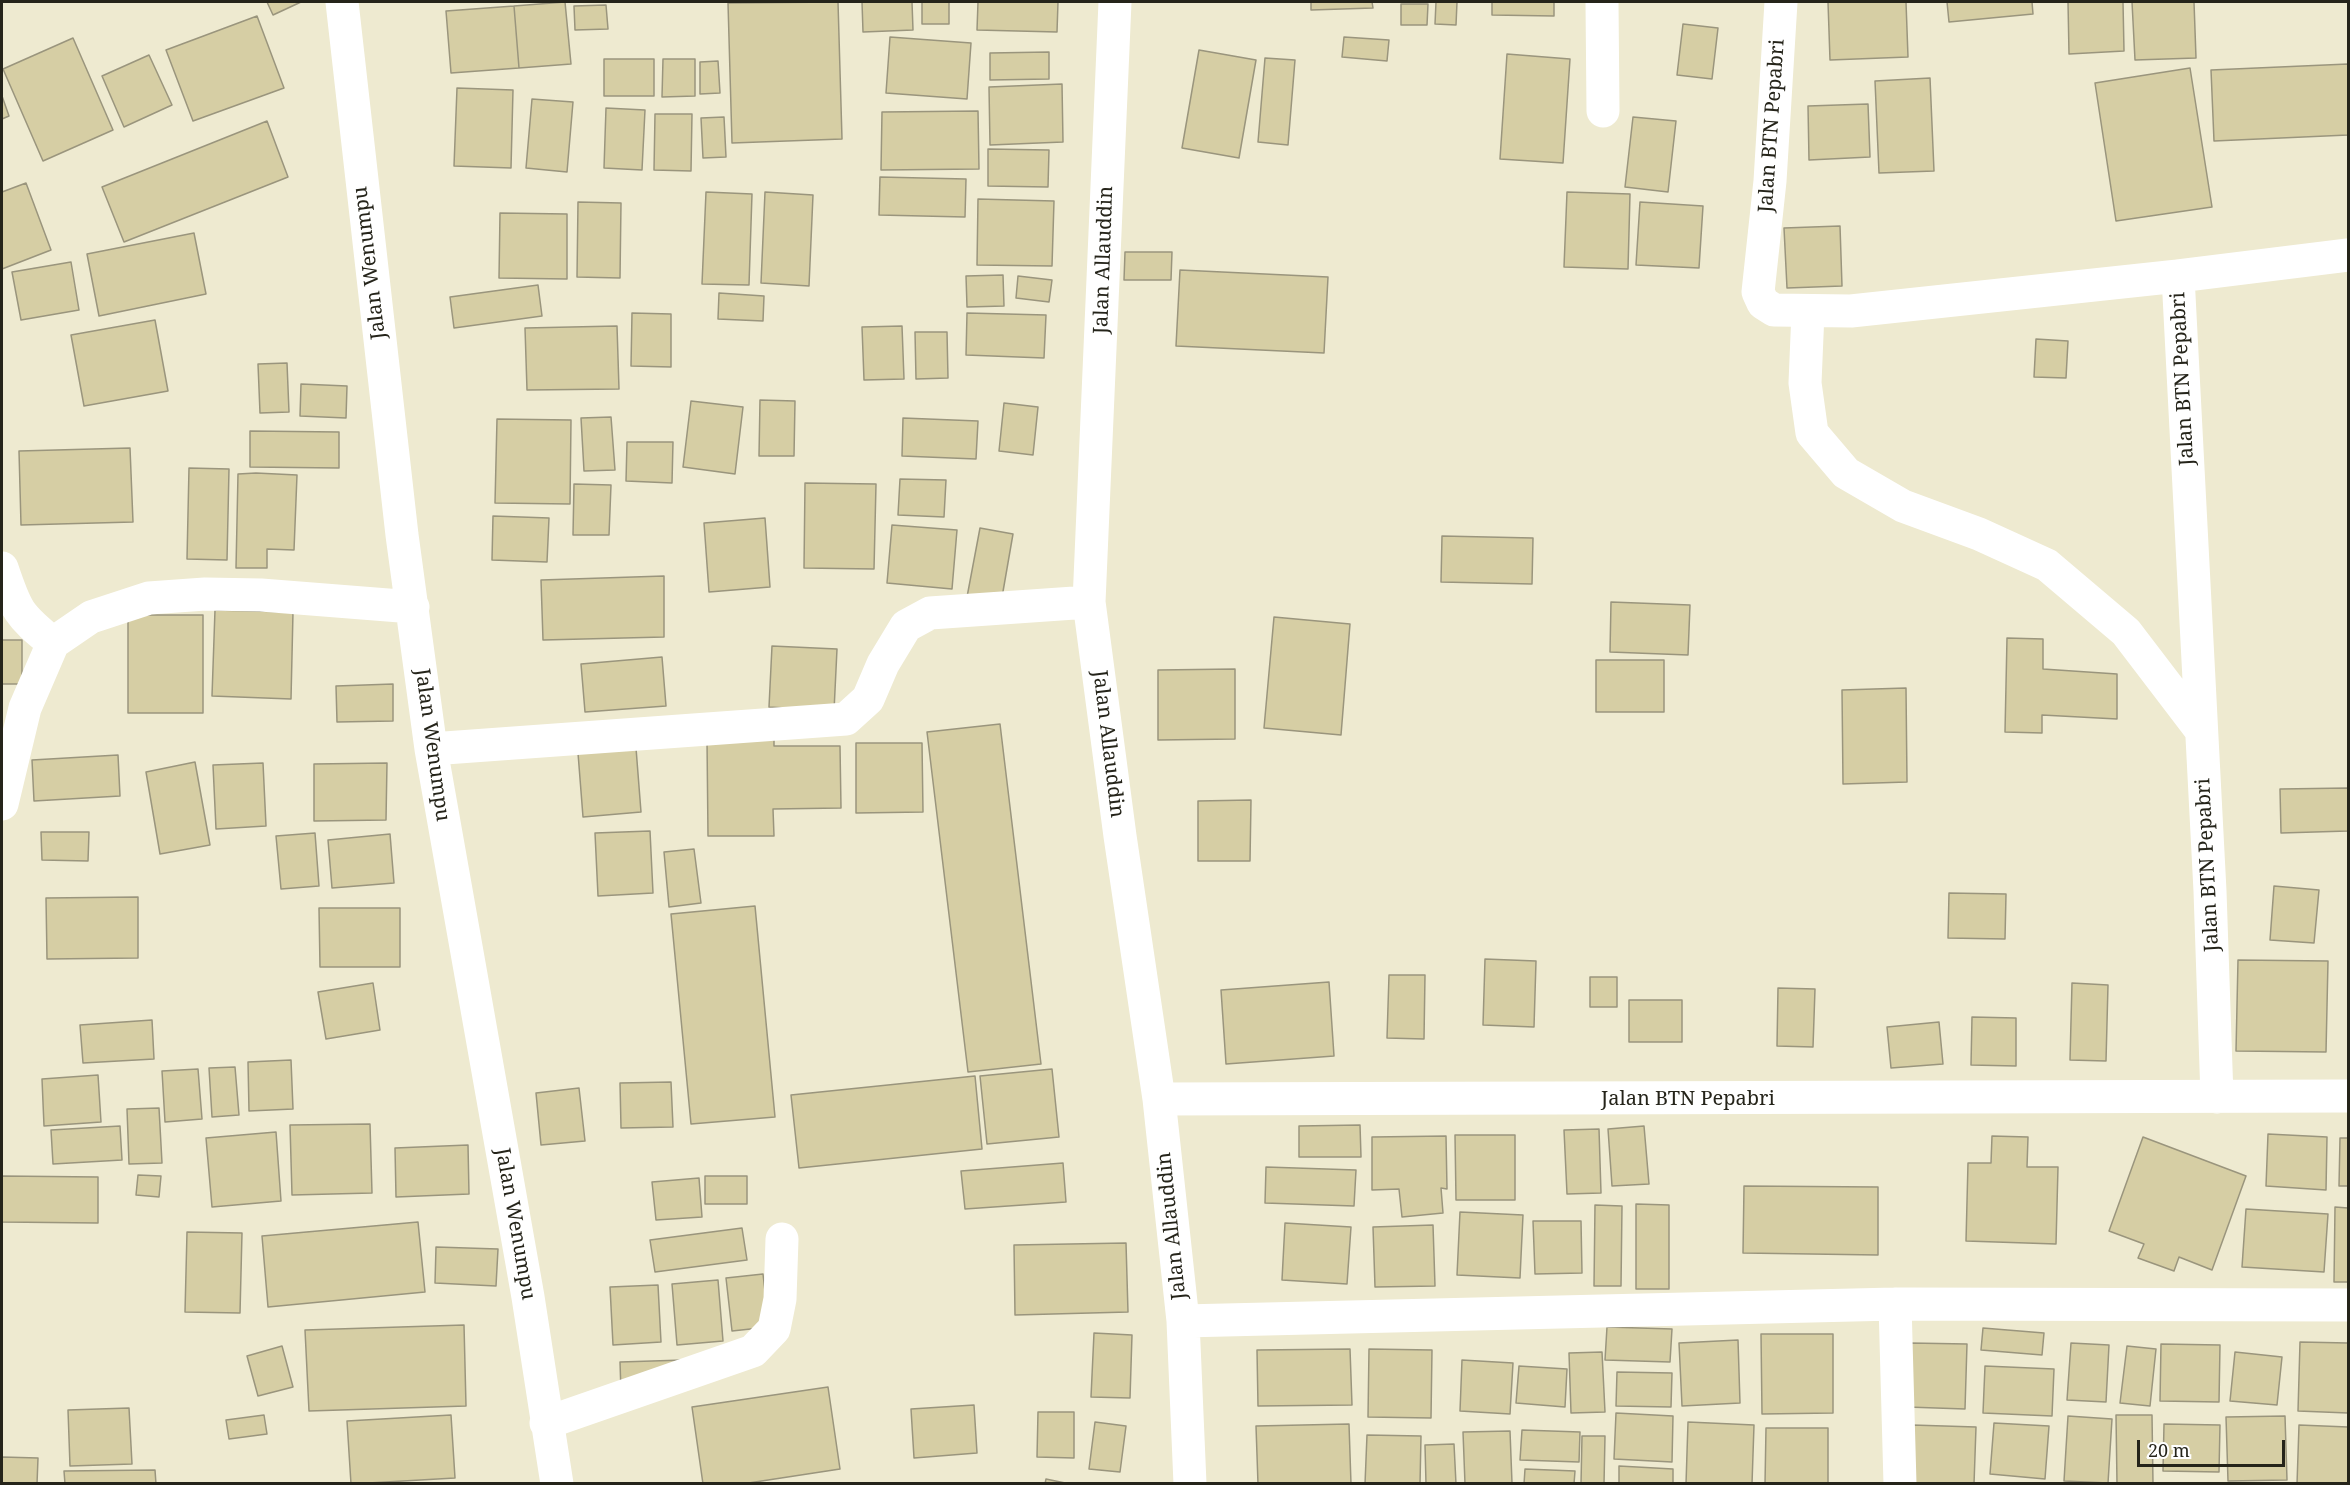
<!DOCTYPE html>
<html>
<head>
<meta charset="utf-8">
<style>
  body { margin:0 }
  #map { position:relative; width:2350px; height:1485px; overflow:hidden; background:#eeead0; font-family:"Noto Serif",serif }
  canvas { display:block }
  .frame { position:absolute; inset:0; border:3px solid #25241a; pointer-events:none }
  .scale { position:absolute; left:2137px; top:1440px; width:148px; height:27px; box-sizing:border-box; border:3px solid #25241a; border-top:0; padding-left:8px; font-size:18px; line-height:21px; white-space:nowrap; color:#25241a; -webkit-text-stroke:4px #fff; paint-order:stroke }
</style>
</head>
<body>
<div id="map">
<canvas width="2350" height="1485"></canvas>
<div class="frame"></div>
<div class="scale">20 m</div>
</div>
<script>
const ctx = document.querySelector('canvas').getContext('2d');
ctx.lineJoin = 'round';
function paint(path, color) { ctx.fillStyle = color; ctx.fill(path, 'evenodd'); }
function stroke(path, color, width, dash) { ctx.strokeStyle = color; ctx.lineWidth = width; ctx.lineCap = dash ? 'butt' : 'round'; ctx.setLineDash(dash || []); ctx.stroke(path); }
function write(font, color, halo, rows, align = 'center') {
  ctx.font = font + ' "Noto Serif",serif'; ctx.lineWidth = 6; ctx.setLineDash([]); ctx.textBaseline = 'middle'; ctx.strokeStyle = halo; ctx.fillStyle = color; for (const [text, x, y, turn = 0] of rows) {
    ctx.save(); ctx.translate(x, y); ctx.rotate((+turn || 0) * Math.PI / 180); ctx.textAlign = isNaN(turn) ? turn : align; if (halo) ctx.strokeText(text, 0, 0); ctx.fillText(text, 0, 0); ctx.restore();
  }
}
const building = new Path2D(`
  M 267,2 L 301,2 L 273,15 Z
  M 565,2 L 571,64 L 519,68 L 514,6 Z
  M 838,2 L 842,139 L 732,143 L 728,3 Z
  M 862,2 L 912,2 L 913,30 L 863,32 Z
  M 922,2 L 949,2 L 949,24 L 922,24 Z
  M 978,2 L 1058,2 L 1057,32 L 977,30 Z
  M 1311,2 L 1372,2 L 1373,8 L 1311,10 Z
  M 1436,2 L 1457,2 L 1456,25 L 1435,24 Z
  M 1492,2 L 1554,2 L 1554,16 L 1492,15 Z
  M 1828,2 L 1906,2 L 1908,57 L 1830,60 Z
  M 1947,2 L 2032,2 L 2033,14 L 1949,22 Z
  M 2068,2 L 2123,2 L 2124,51 L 2069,54 Z
  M 2132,2 L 2194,2 L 2196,58 L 2135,60 Z
  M 1401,4 L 1428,4 L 1427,25 L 1401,25 Z
  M 606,5 L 608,29 L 575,30 L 574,6 Z
  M 514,6 L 519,68 L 451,73 L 446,11 Z
  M 257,16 L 284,88 L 193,121 L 166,50 Z
  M 1683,24 L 1718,28 L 1712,79 L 1677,75 Z
  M 890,37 L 971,43 L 967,99 L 886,93 Z
  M 1344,37 L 1389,40 L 1387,61 L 1342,57 Z
  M 73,38 L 113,130 L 43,161 L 3,69 Z
  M 1199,50 L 1256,60 L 1239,158 L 1182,148 Z
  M 1049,52 L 1049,79 L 990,80 L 990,53 Z
  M 1507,54 L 1570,59 L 1563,163 L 1500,159 Z
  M 149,55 L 172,105 L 124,127 L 102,76 Z
  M 1265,58 L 1295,60 L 1288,145 L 1258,142 Z
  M 604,59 L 654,59 L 654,96 L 604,96 Z
  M 663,59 L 695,59 L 695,96 L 662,97 Z
  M 718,61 L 720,93 L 700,94 L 700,62 Z
  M 2348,64 L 2348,135 L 2214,141 L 2211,70 Z
  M 2190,68 L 2212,207 L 2116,221 L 2095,83 Z
  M 1930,78 L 1934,171 L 1879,173 L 1875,81 Z
  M 1062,84 L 1063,142 L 990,145 L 989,87 Z
  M 457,88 L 513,90 L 511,168 L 454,166 Z
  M 2,96 L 9,116 L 2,119 Z
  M 532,99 L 573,102 L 567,172 L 526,168 Z
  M 1868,104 L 1870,157 L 1809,160 L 1808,106 Z
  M 606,108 L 645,110 L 642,170 L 604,168 Z
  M 978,111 L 979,169 L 881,170 L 882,112 Z
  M 655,114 L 692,114 L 691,171 L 654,170 Z
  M 724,117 L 726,157 L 703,158 L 701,118 Z
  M 1633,117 L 1676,121 L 1668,192 L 1625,187 Z
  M 267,121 L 288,177 L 124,242 L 102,187 Z
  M 988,149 L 1049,150 L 1048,187 L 988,186 Z
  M 880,177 L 966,179 L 965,217 L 879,215 Z
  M 26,183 L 51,250 L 2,269 L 2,192 Z
  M 706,192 L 752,194 L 749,285 L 702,284 Z
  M 765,192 L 813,195 L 809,286 L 761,283 Z
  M 1567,192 L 1630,194 L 1628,269 L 1564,267 Z
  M 978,199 L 1054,201 L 1052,266 L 977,265 Z
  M 578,202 L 621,203 L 620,278 L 577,277 Z
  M 1640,202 L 1703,206 L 1699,268 L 1636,265 Z
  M 500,213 L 567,214 L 567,279 L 499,278 Z
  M 1840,226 L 1842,286 L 1787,288 L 1784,228 Z
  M 194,233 L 206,294 L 99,316 L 87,254 Z
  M 1125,252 L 1172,252 L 1171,280 L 1124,280 Z
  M 71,262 L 79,310 L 21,320 L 12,272 Z
  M 1180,270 L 1328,277 L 1324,353 L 1176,346 Z
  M 1003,275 L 1004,306 L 967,307 L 966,276 Z
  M 1018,276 L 1052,280 L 1049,302 L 1016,298 Z
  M 538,285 L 542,316 L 454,328 L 450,297 Z
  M 719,293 L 764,296 L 763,321 L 718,319 Z
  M 632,313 L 671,314 L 671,367 L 631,366 Z
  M 967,313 L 1046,315 L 1044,358 L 966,355 Z
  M 155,320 L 168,391 L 84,406 L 71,335 Z
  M 617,326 L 619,389 L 527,390 L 525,328 Z
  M 902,326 L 904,379 L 864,380 L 862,327 Z
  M 915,332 L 947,332 L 948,378 L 916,379 Z
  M 2036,339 L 2068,341 L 2066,378 L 2034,377 Z
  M 287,363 L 289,412 L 260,413 L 258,364 Z
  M 301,384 L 347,386 L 346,418 L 300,416 Z
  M 760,400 L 795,401 L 794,456 L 759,456 Z
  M 691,401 L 743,407 L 735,474 L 683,467 Z
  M 1004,403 L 1038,407 L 1033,455 L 999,451 Z
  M 611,417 L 615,470 L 584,471 L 581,418 Z
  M 903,418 L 978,421 L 976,459 L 902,456 Z
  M 497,419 L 571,420 L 570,504 L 495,503 Z
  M 250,431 L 339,432 L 339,468 L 250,467 Z
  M 627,442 L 673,442 L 672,483 L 626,481 Z
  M 130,448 L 133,522 L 21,525 L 19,451 Z
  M 189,468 L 229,469 L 227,560 L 187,559 Z
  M 256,473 L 297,475 L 294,550 L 267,549 L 267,568 L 236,568 L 238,474 Z
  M 900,479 L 946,480 L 944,517 L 898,515 Z
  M 805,483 L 876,484 L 874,569 L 804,568 Z
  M 574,484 L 611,485 L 609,535 L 573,535 Z
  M 493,516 L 549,518 L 547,562 L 492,560 Z
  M 765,518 L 770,587 L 709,592 L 704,523 Z
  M 892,525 L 957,530 L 952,589 L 887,583 Z
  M 980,528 L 1013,534 L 1001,603 L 967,597 Z
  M 1442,536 L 1533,538 L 1532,584 L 1441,582 Z
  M 664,576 L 664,637 L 543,640 L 541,580 Z
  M 1611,602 L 1690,605 L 1688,655 L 1610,652 Z
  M 215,610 L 293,612 L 291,699 L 212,696 Z
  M 128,615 L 203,615 L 203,713 L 128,713 Z
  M 1274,617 L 1350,624 L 1341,735 L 1264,728 Z
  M 2007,638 L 2043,639 L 2043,669 L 2117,674 L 2117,719 L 2042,715 L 2042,733 L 2005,732 Z
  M 2,640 L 22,640 L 22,684 L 2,684 Z
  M 772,646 L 837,649 L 834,711 L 769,707 Z
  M 662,657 L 666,706 L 585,712 L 581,664 Z
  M 1596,660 L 1664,660 L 1664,712 L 1596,712 Z
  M 1235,669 L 1235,739 L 1158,740 L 1158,670 Z
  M 393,684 L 393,721 L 337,722 L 336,686 Z
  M 1906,688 L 1907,782 L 1843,784 L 1842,690 Z
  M 1000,724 L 1041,1064 L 968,1072 L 927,732 Z
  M 707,740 L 774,740 L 774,746 L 840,746 L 841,808 L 773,809 L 774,836 L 708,836 Z
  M 856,743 L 922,743 L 923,812 L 856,813 Z
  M 636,748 L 641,812 L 583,817 L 578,753 Z
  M 118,755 L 120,796 L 34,801 L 32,760 Z
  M 195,762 L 210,845 L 160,854 L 146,772 Z
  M 263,763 L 266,826 L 216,829 L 213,765 Z
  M 387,763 L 386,820 L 314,821 L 314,764 Z
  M 2348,788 L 2348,831 L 2281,833 L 2280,789 Z
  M 1251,800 L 1250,861 L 1198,861 L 1198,801 Z
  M 650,831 L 653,893 L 598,896 L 595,833 Z
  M 41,832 L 89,832 L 88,861 L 42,860 Z
  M 315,833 L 319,886 L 281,889 L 276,836 Z
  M 390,834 L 394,883 L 332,888 L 328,840 Z
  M 694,849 L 701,903 L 669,907 L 664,852 Z
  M 2274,886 L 2319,890 L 2314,943 L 2270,940 Z
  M 1949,893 L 2006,894 L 2005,939 L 1948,938 Z
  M 138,897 L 138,958 L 47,959 L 46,898 Z
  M 755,906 L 775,1117 L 691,1124 L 671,914 Z
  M 319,908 L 400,908 L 400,967 L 320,967 Z
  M 1485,959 L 1536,961 L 1534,1027 L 1483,1025 Z
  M 2238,960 L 2328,961 L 2326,1052 L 2236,1051 Z
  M 1389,975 L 1425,975 L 1424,1039 L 1387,1038 Z
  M 1590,977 L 1617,977 L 1617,1007 L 1590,1007 Z
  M 1329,982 L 1334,1056 L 1226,1064 L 1221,990 Z
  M 373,983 L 380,1030 L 326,1039 L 318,992 Z
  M 2072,983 L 2108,985 L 2106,1061 L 2070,1060 Z
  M 1778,988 L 1815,989 L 1813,1047 L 1777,1046 Z
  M 1629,1000 L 1682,1000 L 1682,1042 L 1629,1042 Z
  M 1972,1017 L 2016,1018 L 2016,1066 L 1971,1065 Z
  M 152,1020 L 154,1059 L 83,1063 L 80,1025 Z
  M 1939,1022 L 1943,1064 L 1891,1068 L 1887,1027 Z
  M 291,1060 L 293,1109 L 249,1111 L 248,1062 Z
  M 235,1067 L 239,1115 L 212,1117 L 209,1068 Z
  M 198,1069 L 202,1119 L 165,1122 L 162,1071 Z
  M 1052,1069 L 1059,1137 L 987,1144 L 980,1076 Z
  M 98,1075 L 101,1122 L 44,1126 L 42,1079 Z
  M 975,1076 L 982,1149 L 799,1168 L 791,1095 Z
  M 671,1082 L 673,1127 L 621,1128 L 620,1083 Z
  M 579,1088 L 585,1141 L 541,1145 L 536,1093 Z
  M 159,1108 L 162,1163 L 129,1164 L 127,1109 Z
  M 370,1124 L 372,1193 L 292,1195 L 290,1125 Z
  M 1360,1125 L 1361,1157 L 1299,1157 L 1299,1126 Z
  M 120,1126 L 122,1160 L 53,1164 L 51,1130 Z
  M 1644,1126 L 1649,1184 L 1612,1186 L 1608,1129 Z
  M 1599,1129 L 1601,1193 L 1567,1194 L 1564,1130 Z
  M 276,1132 L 281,1201 L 212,1207 L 206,1138 Z
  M 2268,1134 L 2327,1137 L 2326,1190 L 2266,1186 Z
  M 1455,1135 L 1515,1135 L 1515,1200 L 1456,1200 Z
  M 1446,1136 L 1447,1189 L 1441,1188 L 1443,1213 L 1402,1217 L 1399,1189 L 1372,1190 L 1372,1137 Z
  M 1992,1136 L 2028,1137 L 2027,1167 L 2058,1167 L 2056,1244 L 1966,1241 L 1968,1163 L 1991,1163 Z
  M 2143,1137 L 2246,1176 L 2212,1270 L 2179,1257 L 2174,1271 L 2138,1258 L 2144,1244 L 2109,1231 Z
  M 2340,1138 L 2348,1138 L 2348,1186 L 2339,1186 Z
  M 468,1145 L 469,1194 L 396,1197 L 395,1148 Z
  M 1063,1163 L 1066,1202 L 965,1209 L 961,1171 Z
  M 1266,1167 L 1356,1170 L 1354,1206 L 1265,1203 Z
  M 138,1175 L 161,1176 L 159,1197 L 136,1195 Z
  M 2,1176 L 98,1177 L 98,1223 L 2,1222 Z
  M 705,1176 L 747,1176 L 747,1204 L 705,1204 Z
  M 699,1178 L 702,1217 L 656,1220 L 652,1182 Z
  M 1744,1186 L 1878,1187 L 1878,1255 L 1743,1253 Z
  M 1636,1204 L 1669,1205 L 1669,1289 L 1636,1289 Z
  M 1595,1205 L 1622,1206 L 1621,1286 L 1594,1286 Z
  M 2335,1207 L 2348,1208 L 2348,1282 L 2334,1282 Z
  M 2246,1209 L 2328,1214 L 2324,1272 L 2242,1267 Z
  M 1460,1212 L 1523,1215 L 1520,1278 L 1457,1275 Z
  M 1533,1221 L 1581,1221 L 1582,1273 L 1535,1274 Z
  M 418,1222 L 425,1292 L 268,1307 L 262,1236 Z
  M 1285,1223 L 1351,1227 L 1347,1284 L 1282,1280 Z
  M 1433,1225 L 1435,1286 L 1375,1287 L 1373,1227 Z
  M 742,1228 L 747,1260 L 655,1272 L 650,1240 Z
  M 187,1232 L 242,1233 L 240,1313 L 185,1312 Z
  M 1126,1243 L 1128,1312 L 1015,1315 L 1014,1245 Z
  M 436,1247 L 498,1249 L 496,1286 L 435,1283 Z
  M 763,1274 L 769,1327 L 732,1331 L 726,1278 Z
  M 718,1280 L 723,1341 L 677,1345 L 672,1284 Z
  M 658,1285 L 661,1342 L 613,1345 L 610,1287 Z
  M 464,1325 L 466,1406 L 309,1411 L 305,1330 Z
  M 1607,1327 L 1672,1329 L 1670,1362 L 1605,1360 Z
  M 1983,1328 L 2044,1333 L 2042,1355 L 1981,1350 Z
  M 1094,1333 L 1132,1335 L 1130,1398 L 1091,1397 Z
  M 1761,1334 L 1833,1334 L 1833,1413 L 1762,1414 Z
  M 1738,1340 L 1740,1403 L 1682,1406 L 1679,1343 Z
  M 2300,1342 L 2348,1343 L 2348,1413 L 2298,1411 Z
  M 1910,1343 L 1967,1344 L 1965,1409 L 1907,1407 Z
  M 2071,1343 L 2109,1345 L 2106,1402 L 2067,1400 Z
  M 2161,1344 L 2220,1345 L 2219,1402 L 2160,1401 Z
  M 282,1346 L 293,1387 L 258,1396 L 247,1356 Z
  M 2127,1346 L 2156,1349 L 2150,1406 L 2120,1403 Z
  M 1350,1349 L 1352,1405 L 1258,1406 L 1257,1350 Z
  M 1369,1349 L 1432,1350 L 1431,1418 L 1368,1417 Z
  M 1602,1352 L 1605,1412 L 1571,1413 L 1569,1353 Z
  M 2235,1352 L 2282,1357 L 2277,1405 L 2230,1401 Z
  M 684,1360 L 621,1392 L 620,1362 Z
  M 1462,1360 L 1513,1363 L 1510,1414 L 1460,1411 Z
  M 1519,1366 L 1567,1369 L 1565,1407 L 1516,1403 Z
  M 1985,1366 L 2054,1369 L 2052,1416 L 1983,1413 Z
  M 1617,1372 L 1672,1373 L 1671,1407 L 1616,1406 Z
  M 828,1387 L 840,1469 L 742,1484 L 703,1484 L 692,1407 Z
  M 974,1405 L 977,1453 L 914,1458 L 911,1409 Z
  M 129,1408 L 132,1464 L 70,1466 L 68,1410 Z
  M 1038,1412 L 1074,1412 L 1074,1458 L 1037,1457 Z
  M 1616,1413 L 1673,1416 L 1672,1462 L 1614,1459 Z
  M 264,1415 L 267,1434 L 229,1439 L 226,1420 Z
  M 451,1415 L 455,1478 L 351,1484 L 347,1421 Z
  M 2116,1415 L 2152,1415 L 2153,1484 L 2117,1484 Z
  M 2068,1416 L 2112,1419 L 2108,1483 L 2064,1481 Z
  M 2285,1416 L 2287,1480 L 2228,1481 L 2226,1417 Z
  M 1095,1422 L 1126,1426 L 1120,1472 L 1089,1469 Z
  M 1688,1422 L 1754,1425 L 1752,1484 L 1686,1484 Z
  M 1994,1423 L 2049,1426 L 2045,1479 L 1990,1474 Z
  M 1349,1424 L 1351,1484 L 1258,1484 L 1256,1426 Z
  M 2164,1424 L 2220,1425 L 2219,1472 L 2163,1471 Z
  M 1912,1425 L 1976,1427 L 1974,1484 L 1910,1484 Z
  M 2299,1425 L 2348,1427 L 2348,1484 L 2297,1484 Z
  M 1766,1428 L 1828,1428 L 1828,1484 L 1765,1484 Z
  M 1522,1430 L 1580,1432 L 1579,1462 L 1520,1460 Z
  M 1510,1431 L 1512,1483 L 1465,1484 L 1463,1432 Z
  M 1367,1435 L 1421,1436 L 1420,1484 L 1365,1484 Z
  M 1582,1436 L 1605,1436 L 1604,1484 L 1581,1484 Z
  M 1454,1444 L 1456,1484 L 1426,1484 L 1425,1445 Z
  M 2,1457 L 38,1458 L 37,1484 L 2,1484 Z
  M 1619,1466 L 1673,1469 L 1673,1484 L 1619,1484 Z
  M 1525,1469 L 1575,1471 L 1574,1484 L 1524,1484 Z
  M 155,1470 L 156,1484 L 65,1484 L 64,1471 Z
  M 1046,1479 L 1070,1484 L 1045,1484 Z`);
paint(building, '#d6cea4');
stroke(building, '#9a957d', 1.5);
stroke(new Path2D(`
  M 342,2 L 402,535 L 431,749 L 528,1297 L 557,1484
  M 1115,2 L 1089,602 L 1120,836 L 1159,1099 L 1183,1321 L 1190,1484
  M 1602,2 L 1603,111
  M 1781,2 L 1770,181 L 1758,292 L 1763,303 L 1774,310 L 1851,311 L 2178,276 L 2210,891 L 2217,1097
  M 2178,276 L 2348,255
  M 1808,312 L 1805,383 L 1812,433 L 1846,473 L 1903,506 L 1979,534 L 2047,565 L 2126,632 L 2200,729
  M 2,568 C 16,610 18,615 53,643
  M 431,749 L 846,719 L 868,699 L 883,664 L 906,626 L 930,613 L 1089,602
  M 2,804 L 25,708 L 53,643 L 91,617 L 149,598 L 205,594 L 261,595 L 413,607
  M 1159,1099 L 2348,1096
  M 1895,1304 L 1900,1484
  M 1183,1321 L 1895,1304 L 2348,1305
  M 546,1423 L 753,1351 L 774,1329 L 780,1299 L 782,1239`), '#fff', 33);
write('20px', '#25241a', '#fff', [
  ["Jalan BTN Pepabri",1772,126,-86],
  ["Jalan Allauddin",1104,260,-88],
  ["Jalan Wenumpu",370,263,-97],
  ["Jalan BTN Pepabri",2183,379,-93],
  ["Jalan Allauddin",1108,744,83],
  ["Jalan Wenumpu",432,745,82],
  ["Jalan BTN Pepabri",2208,865,-93],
  ["Jalan BTN Pepabri",1688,1099],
  ["Jalan Wenumpu",515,1224,80],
  ["Jalan Allauddin",1172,1226,-96]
]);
</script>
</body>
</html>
